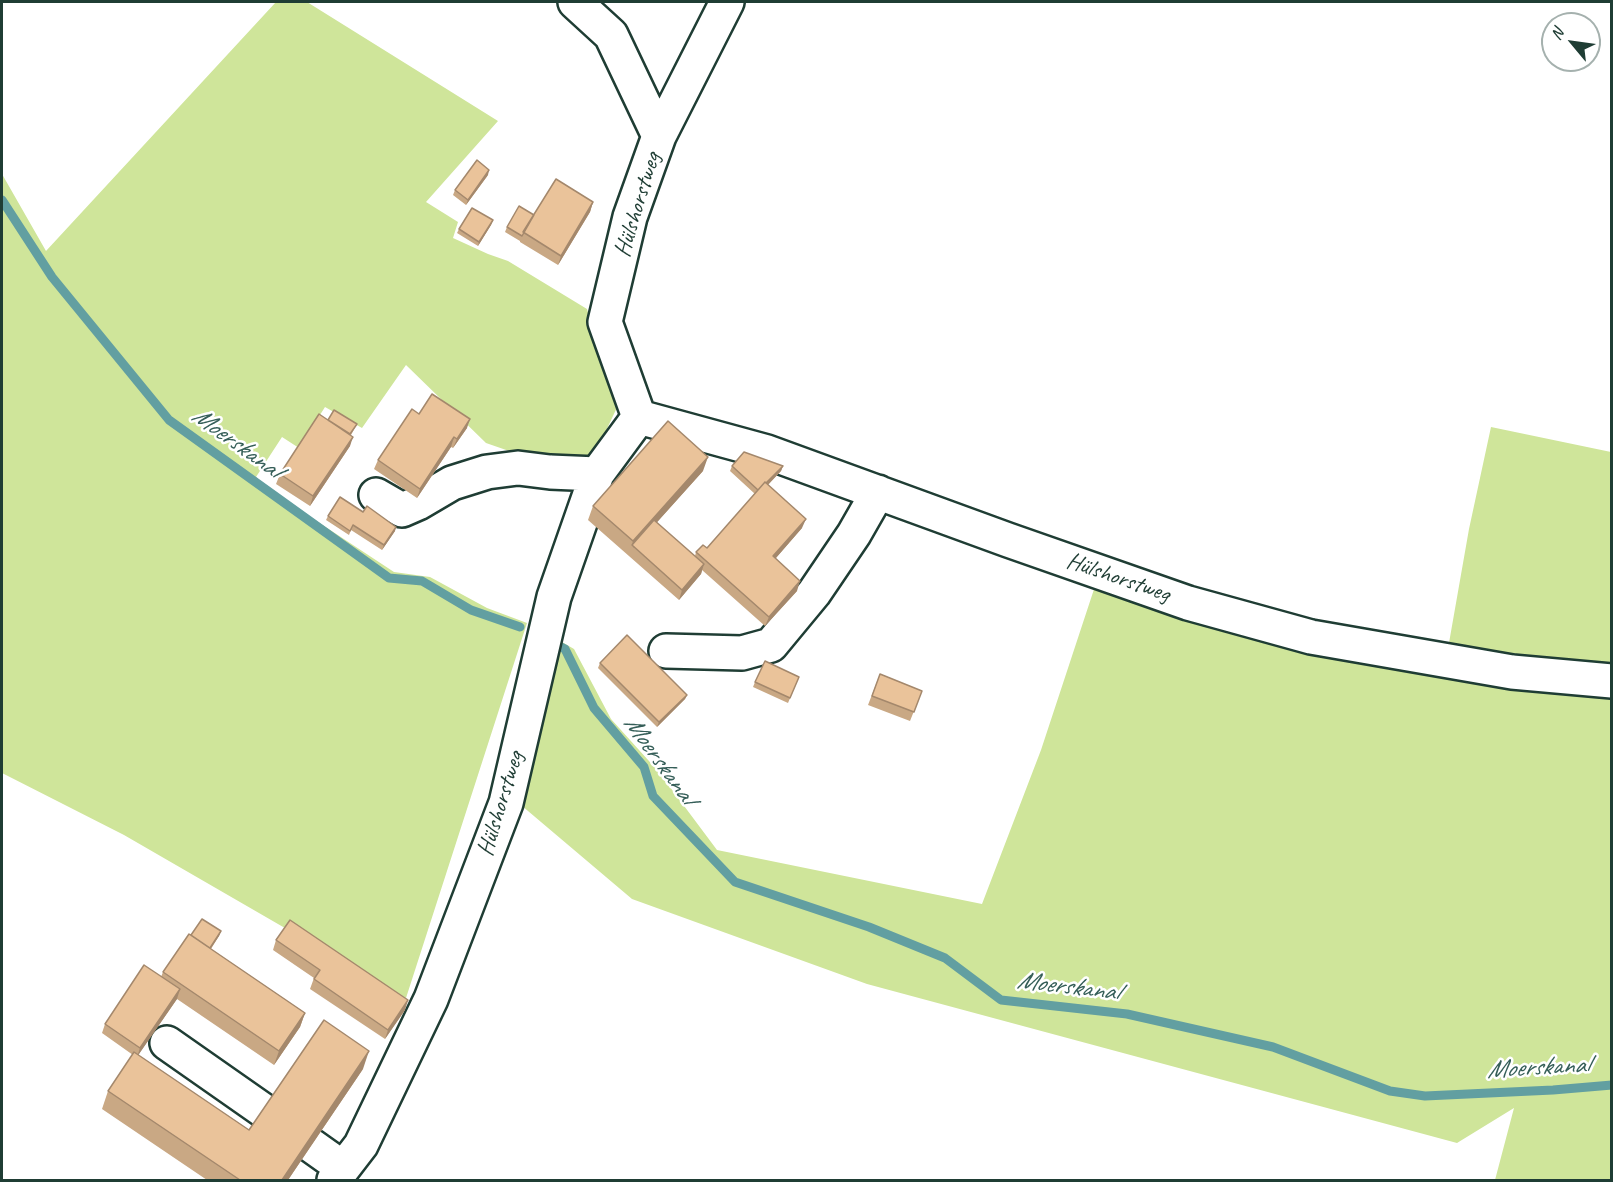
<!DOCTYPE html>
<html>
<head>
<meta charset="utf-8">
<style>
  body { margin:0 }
  #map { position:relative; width:1613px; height:1182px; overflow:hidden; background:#fff; font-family:Caveat,sans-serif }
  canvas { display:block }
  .frame { position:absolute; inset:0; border:3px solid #1f3d34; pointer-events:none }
  .north { position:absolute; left:1541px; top:12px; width:60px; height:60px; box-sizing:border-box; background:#fff; border:2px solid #a5b1ae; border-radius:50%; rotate:299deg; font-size:16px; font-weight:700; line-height:24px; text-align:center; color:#1f3d34 }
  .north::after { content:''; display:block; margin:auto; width:21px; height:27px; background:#1f3d34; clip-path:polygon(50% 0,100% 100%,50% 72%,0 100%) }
</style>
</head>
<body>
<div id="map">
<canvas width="1613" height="1182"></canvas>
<div class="frame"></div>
<div class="north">N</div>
</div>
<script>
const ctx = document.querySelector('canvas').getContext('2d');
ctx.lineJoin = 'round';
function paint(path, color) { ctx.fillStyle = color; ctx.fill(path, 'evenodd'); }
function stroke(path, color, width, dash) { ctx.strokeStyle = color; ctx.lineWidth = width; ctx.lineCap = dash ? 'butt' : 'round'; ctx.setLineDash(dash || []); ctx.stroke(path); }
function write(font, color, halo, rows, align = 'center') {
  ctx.font = font + ' Caveat,sans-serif'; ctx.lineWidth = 5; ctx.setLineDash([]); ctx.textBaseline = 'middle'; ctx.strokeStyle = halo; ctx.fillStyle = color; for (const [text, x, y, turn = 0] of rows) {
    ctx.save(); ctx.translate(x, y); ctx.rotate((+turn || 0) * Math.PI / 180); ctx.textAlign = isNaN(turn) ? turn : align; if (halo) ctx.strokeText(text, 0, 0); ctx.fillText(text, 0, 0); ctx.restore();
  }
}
paint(new Path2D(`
  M 276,2 L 307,2 L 498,121 L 426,202 L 458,222 L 453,238 L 488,254 L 508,261 L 587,309 L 593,331 L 622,397 L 584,477 L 486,443 L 406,365 L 362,428 L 325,407 L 299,448 L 282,437 L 256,477 L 271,491 L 394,572 L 430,577 L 487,608 L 527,623 L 406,998 L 124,835 L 2,773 L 2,174 L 46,251 Z
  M 1491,427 L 1611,452 L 1611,1180 L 1495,1180 L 1514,1108 L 1457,1143 L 867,984 L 632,899 L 515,800 L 550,635 L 574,649 L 611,719 L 658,771 L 717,850 L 982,904 L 1041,750 L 1101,568 L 1446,660 L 1469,529 Z`), '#cfe59a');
stroke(new Path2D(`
  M 2,200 L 52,277 L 169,420 L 389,578 L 422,581 L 471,610 L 520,627
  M 551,642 L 565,649 L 594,708 L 644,767 L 653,796 L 735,882 L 869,927 L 945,958 L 1001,1000 L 1127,1014 L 1273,1047 L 1390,1091 L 1425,1096 L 1553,1090 L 1612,1085`), '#629fa1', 9);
const minor = new Path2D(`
  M 575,2 L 611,35 L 659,136
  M 639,417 L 605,322 L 630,217 L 659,136 L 727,2
  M 376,495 L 402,510 L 418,503 L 452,483 L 487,472 L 518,468 L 550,472 L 597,474
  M 666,651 L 742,653 L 771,645 L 814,593 L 854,534 L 878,492
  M 167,1043 L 267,1113
  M 312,1146 L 343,1168
  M 334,1180 L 361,1145 L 431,999 L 506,803 L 554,597 L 597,474 L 639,417 L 767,452 L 1008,540 L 1188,603 L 1311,637 L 1512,672 L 1612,681`);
stroke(minor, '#1f3d34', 38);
stroke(minor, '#fff', 33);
paint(new Path2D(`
  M 488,175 L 466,205 L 453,195 L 455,190 Z
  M 593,202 L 590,212 L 558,265 L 520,242 L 520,241 L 505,232 L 507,227 L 534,215 Z
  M 493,220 L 491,225 L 478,246 L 457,233 L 459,229 Z
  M 419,414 L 467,428 L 453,448 L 451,447 L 417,498 L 374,469 L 378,460 Z
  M 328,420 L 357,424 L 351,435 L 350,446 L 310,506 L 276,484 L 280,474 Z
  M 732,466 L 783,466 L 781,471 L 768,485 L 802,528 L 775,559 L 797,591 L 765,626 L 702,570 L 701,574 L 679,600 L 588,520 L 593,506 L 703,471 L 656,523 L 695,556 L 696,552 L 707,548 L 755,494 L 730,471 Z
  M 363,512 L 395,531 L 382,550 L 351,530 L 349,535 L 326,520 L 328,516 Z
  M 600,663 L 687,695 L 685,699 L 657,727 L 598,668 Z
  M 880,674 L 922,691 L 910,721 L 868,705 Z
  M 799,677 L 788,703 L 753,687 L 755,682 Z
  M 221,931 L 219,936 L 211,949 L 305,1013 L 300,1027 L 274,1065 L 177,999 L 138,1055 L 249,1130 L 363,1069 L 288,1180 L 207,1180 L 102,1109 L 108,1091 L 133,1055 L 102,1033 L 105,1024 L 161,977 L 163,972 L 191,935 Z
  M 276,940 L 405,1010 L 385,1039 L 310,989 L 314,978 L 273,950 Z`), '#c9a884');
paint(new Path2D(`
  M 489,170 L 488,175 L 466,205 L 468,200 Z
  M 593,202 L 590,212 L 558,265 L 561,256 Z
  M 493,220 L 491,225 L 478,246 L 479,242 Z
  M 470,419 L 467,428 L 453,448 L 457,439 Z
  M 353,437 L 350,446 L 310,506 L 313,496 Z
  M 454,437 L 451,447 L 417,498 L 420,489 Z
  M 708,457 L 703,471 L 634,548 L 632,545 L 633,541 Z
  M 783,466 L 781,471 L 757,496 L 759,491 Z
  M 806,519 L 802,528 L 769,566 L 773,556 Z
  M 396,527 L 395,531 L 382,550 L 384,545 Z
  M 704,564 L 701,574 L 679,600 L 682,590 Z
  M 800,581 L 797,591 L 765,626 L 769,617 Z
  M 687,695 L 685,699 L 657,727 L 659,722 Z
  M 221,931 L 219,936 L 202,961 L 204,956 Z
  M 180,989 L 177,999 L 137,1057 L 140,1048 Z
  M 408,1000 L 405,1010 L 385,1039 L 388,1030 Z
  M 305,1013 L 300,1027 L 274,1065 L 279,1051 Z
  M 369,1051 L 363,1069 L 288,1180 L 282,1180 Z`), '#a4886c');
const building = new Path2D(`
  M 477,160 L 489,170 L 468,200 L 455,190 Z
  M 556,179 L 593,202 L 561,256 L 523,232 Z
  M 519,206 L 534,215 L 522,236 L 507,227 Z
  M 472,208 L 493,220 L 479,242 L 459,229 Z
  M 432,394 L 470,419 L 457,439 L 454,437 L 420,489 L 378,460 L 412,409 L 419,414 Z
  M 334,410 L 357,424 L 350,434 L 328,420 Z
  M 319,414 L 353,437 L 313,496 L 280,474 Z
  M 668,421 L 708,457 L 633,541 L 593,506 Z
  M 744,452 L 783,466 L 766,483 L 765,482 L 758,490 L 732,466 Z
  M 765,482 L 806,519 L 773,556 L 800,581 L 769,617 L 696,552 L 703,545 L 707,548 Z
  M 340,497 L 363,512 L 367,506 L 396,527 L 384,545 L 353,525 L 350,531 L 328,516 Z
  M 654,520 L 704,564 L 682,590 L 632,545 Z
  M 627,635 L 687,695 L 659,722 L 600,663 Z
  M 765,661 L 799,677 L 790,698 L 755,682 Z
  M 880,674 L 922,691 L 914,712 L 872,696 Z
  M 202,919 L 221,931 L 210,948 L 191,935 Z
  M 290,920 L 408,1000 L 388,1030 L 314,979 L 320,970 L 276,940 Z
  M 189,934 L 305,1013 L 279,1051 L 163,972 Z
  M 144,965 L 180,989 L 140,1048 L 105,1024 Z
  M 324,1020 L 369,1051 L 282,1180 L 240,1180 L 108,1091 L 134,1052 L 249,1130 Z`);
paint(building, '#eac39a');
stroke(building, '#a4886c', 1.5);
write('24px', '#1f3d34', '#fff', [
  ["Hülshorstweg",638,205,-73],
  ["Hülshorstweg",1118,578,19],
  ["Hülshorstweg",501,804,-73]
]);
write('italic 26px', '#355e58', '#fff', [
  ["Moerskanal",236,443,36],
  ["Moerskanal",659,760,54],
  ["Moerskanal",1068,987,7],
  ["Moerskanal",1538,1068,-3]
]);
</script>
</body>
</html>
